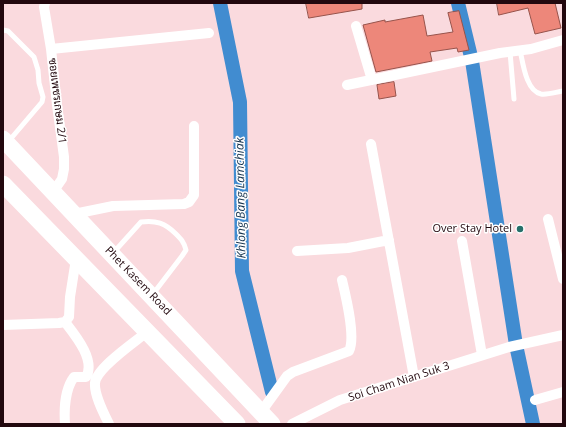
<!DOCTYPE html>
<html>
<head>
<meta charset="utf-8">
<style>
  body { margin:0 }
  #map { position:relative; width:566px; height:427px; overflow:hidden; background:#fadade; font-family:"Open Sans",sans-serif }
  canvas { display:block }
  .frame { position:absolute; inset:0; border:4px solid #22080e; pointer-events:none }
</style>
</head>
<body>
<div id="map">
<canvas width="566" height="427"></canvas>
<div class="frame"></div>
</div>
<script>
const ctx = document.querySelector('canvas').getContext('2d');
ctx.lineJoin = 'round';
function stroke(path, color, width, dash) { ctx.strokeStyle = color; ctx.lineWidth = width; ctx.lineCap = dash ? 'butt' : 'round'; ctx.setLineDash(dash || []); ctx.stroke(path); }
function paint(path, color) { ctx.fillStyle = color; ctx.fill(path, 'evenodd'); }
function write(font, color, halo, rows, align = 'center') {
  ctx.font = font + ' "Open Sans",Sarabun,sans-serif'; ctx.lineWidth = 3; ctx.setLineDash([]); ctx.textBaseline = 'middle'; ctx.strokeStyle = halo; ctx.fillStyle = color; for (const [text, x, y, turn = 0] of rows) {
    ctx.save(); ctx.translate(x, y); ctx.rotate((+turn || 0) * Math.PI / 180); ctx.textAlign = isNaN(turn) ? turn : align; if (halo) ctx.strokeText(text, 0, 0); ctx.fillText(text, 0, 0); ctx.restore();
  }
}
stroke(new Path2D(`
  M 220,3 L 240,102 L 242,271 L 272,392
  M 458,3 L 472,61 L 516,345 L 533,424`), '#418cd0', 14);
const building = new Path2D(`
  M 306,3 L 362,3 L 362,9 L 309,18 Z
  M 497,3 L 555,3 L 561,28 L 535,34 L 528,8 L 499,15 Z
  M 459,11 L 469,50 L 458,52 L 457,48 L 430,52 L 432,61 L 376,72 L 363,25 L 385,20 L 385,22 L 423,15 L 427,36 L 453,32 L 448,13 Z
  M 394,82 L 396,96 L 379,99 L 377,85 Z`);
paint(building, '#ed877a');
stroke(building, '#96534b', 1);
stroke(new Path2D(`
  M 3,30 L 8,31 L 34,57 L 38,70 L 39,83 L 43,97 L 42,102 L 8,142
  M 520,50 C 523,63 526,91 541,94 C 548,95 556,92 563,91
  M 510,52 L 514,99
  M 114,252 L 141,222 C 156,220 165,223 176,234 C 181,239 184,242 186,250 L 182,256 L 153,294`), '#fff', 5);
stroke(new Path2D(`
  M 45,3 L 44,7 L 51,49 L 57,105 L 64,157 L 64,169 L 62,179 L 53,192
  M 356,26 L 372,80
  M 51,49 L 209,33
  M 347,85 L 500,53 L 531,49 L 563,40
  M 371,144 L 414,377
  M 74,214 L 113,206 L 184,204 L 189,202 L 194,195 L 194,126
  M 548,219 L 563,279
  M 462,241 L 482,355
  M 297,251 L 348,248 L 389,240
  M 3,325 L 59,323 L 65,322 L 69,317 L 70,297 L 76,259
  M 535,400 L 563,392
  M 261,412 L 287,376 L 293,372 L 349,351 C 356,337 346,297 342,280
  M 65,424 C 64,410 65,389 74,377 L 86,377 C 96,360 75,335 65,322
  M 109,424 C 104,414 94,395 95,383 C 96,368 135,342 147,332
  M 292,424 L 340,400 L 509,347 L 563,335`), '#fff', 10);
stroke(new Path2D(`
  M 3,139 L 272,424
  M 3,184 L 237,424`), '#fff', 17);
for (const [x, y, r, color] of [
  [520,229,4,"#26706a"]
]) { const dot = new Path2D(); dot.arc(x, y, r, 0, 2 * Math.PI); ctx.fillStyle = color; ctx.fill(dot); stroke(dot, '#fff', 1.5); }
write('11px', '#22080e', '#fff', [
  ["ซอยเพชรเกษม 2/1",57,101,83],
  ["Phet Kasem Road",138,281,46],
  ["Soi Cham Nian Suk 3",399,382,-18]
]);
write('11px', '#22080e', '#fff', [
  ["Over Stay Hotel",512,229]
], 'right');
write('italic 12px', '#12314d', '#fff', [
  ["Khlong Bang Lamchiak",241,198,-91]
]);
</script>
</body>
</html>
